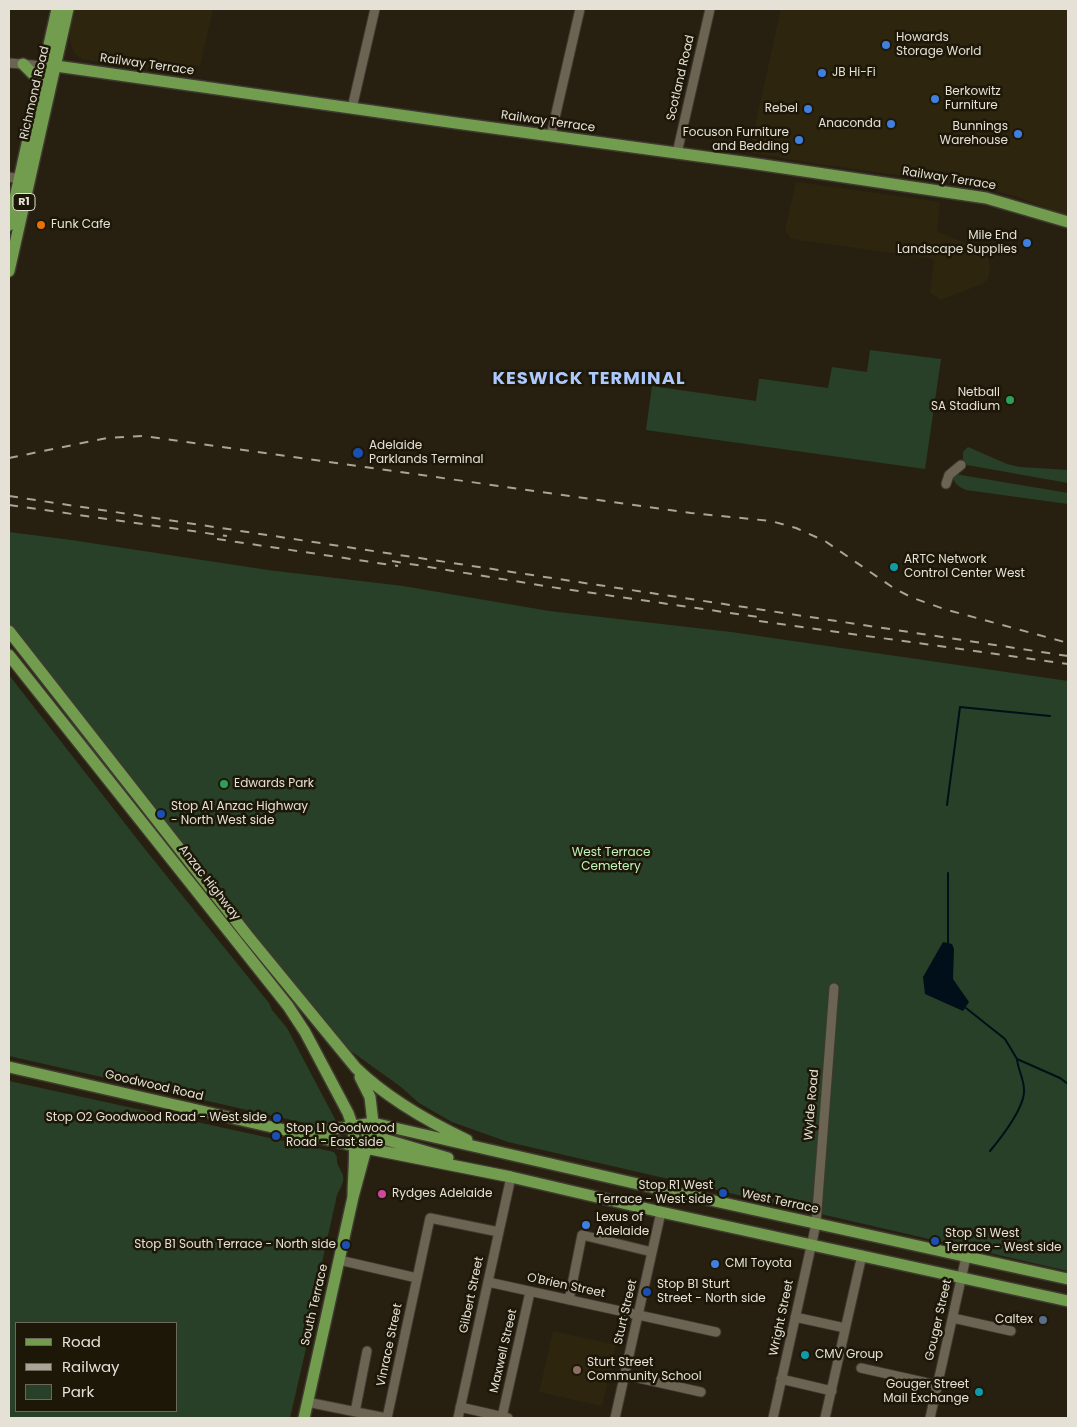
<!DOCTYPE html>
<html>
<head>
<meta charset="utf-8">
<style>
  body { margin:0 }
  #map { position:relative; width:1077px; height:1427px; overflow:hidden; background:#272011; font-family:Poppins,sans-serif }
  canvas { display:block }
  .frame { position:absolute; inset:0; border:10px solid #e5e1d7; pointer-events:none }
  .legend { position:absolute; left:15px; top:1322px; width:162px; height:90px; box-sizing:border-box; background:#1d1708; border:1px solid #6d685b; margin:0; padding:6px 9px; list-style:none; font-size:15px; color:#e5e1d7 }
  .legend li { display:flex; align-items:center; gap:10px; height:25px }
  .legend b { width:25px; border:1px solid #6d685b }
</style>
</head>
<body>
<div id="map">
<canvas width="1077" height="1427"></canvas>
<div class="frame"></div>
<ul class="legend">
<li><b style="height:6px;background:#729d4f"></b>Road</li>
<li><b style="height:6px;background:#a9a498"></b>Railway</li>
<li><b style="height:14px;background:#284027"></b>Park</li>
</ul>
</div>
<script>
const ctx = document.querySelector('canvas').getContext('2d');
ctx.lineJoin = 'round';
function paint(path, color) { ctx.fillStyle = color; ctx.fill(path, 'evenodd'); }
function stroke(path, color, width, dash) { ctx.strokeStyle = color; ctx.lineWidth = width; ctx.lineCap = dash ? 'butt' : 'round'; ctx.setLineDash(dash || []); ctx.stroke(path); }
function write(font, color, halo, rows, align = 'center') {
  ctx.font = font + ' Poppins,sans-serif'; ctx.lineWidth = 5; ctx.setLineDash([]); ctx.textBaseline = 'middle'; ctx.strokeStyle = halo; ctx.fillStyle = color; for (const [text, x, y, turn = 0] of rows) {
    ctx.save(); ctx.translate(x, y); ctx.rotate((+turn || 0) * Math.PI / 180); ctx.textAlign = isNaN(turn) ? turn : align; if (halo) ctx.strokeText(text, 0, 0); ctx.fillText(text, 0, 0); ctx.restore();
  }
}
paint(new Path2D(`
  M 75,9 L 213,9 L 200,66 L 195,65 L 192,76 L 82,59 L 74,53 L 70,41 L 70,29 Z
  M 781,9 L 1067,9 L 1068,217 L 1019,197 L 965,184 L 824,165 L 749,152 Z
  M 796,182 L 940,202 L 937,232 L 980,249 L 989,259 L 990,272 L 987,280 L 982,284 L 940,300 L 930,292 L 934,259 L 791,239 L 785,230 Z
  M 553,1331 L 616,1345 L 602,1406 L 539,1392 Z`), '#2e250f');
paint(new Path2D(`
  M 870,350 L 941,359 L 925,469 L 646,430 L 652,386 L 756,401 L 759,379 L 762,379 L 828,388 L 832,367 L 867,372 Z
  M 968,447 L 1007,464 L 1020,467 L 1068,470 L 1068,483 L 967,465 L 963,459 L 963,452 Z
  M 955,474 L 1068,493 L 1068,504 L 966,490 C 959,487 955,484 952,477 Z
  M 9,532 L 71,540 L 268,570 L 403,586 L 549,611 L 731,632 L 1068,681 L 1068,1271 L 508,1142 L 452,1122 L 419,1103 L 401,1087 L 344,1046 L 137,790 L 9,623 Z
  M 9,675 L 148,853 L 269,1003 L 272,1010 L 287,1028 L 336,1121 L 324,1125 L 309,1124 L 9,1056 Z
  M 9,1081 L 334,1152 L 337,1157 C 336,1166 341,1168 343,1176 C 345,1182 339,1190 337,1195 L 308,1326 L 307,1344 L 290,1418 L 9,1418 ZM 16,1323 L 176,1323 L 176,1411 L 16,1411 Z`), '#284027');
paint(new Path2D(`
  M 943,942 L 952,944 L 954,949 L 953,979 L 969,1002 L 963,1011 L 925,994 L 923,977 Z`), '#000f19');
stroke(new Path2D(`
  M 947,805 L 960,707 L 1050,716
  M 948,943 L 948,873
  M 966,1008 L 1005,1039 L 1017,1059 L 1060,1078 L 1068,1084
  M 990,1151 C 1001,1138 1025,1107 1024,1090 C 1024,1079 1018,1070 1017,1059`), '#000f19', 2);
const minor = new Path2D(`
  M 9,63 L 44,66
  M 352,108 L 375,9
  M 551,135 L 580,9
  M 677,153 L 710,9
  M 9,177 L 26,180
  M 946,484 L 949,475 L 961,465
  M 339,1260 L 417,1278
  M 488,1282 L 716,1332
  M 569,1300 L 582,1235 L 652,1252
  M 795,1317 L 845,1328
  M 953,1318 L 1011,1331
  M 861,1368 L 937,1385
  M 625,1375 L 701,1392
  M 781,1379 L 832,1391
  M 307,1402 L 386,1418
  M 460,1407 L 508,1418
  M 355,1412 L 367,1351
  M 502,1417 L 530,1292
  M 387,1418 L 430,1218 L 499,1232
  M 458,1418 L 511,1177
  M 615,1418 L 661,1212
  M 773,1418 L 816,1224 L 834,988
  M 825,1418 L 862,1255
  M 930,1418 L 966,1257`);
const major = new Path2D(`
  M 23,64 L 41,82
  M 44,66 L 56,66 L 456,123 L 750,163 L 986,198 L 1068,222
  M 9,225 L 57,9
  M 9,271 L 68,9
  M 9,631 L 247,935 L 356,1068 C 388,1099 427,1121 467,1140
  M 9,655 L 288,1006 L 305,1032 L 348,1113 C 359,1139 353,1169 353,1197
  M 9,1067 L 355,1146 L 511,1177 L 661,1212 L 1068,1301
  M 308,1132 L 322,1131 L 373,1123 L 651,1187 L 1068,1279
  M 366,1132 L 370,1135 L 448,1158
  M 304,1418 L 353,1197 L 373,1123 L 370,1097 L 360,1077`);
stroke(minor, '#3f3930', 11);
stroke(major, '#3f3930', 14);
stroke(minor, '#6b6453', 9);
stroke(major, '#729d4f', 11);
stroke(new Path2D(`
  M 9,458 L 107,438 L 144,436 L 691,513 L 771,521 L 796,528 L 825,541 L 895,589 L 913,598 L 944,609 L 1068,643
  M 9,496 L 1068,656
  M 9,505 L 227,536
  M 217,539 L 398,566
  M 392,561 L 551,587 L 765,618
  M 759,621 L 1068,664`), '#a9a498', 2, [9, 9]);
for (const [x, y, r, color] of [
  [886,45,5,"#3f7fe0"],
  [822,73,5,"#3f7fe0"],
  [935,99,5,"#3f7fe0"],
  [808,109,5,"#3f7fe0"],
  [891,124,5,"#3f7fe0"],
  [1018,134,5,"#3f7fe0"],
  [799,140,5,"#3f7fe0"],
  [41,225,5,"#e8710a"],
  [1027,243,5,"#3f7fe0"],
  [1010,400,5,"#2e9e5b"],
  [358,453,6,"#1a4fb4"],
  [894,567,5,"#0f9aa8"],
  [224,784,5,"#2e9e5b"],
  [161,814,5,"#1a4fb4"],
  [277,1118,5,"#1a4fb4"],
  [276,1136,5,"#1a4fb4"],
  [723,1193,5,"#1a4fb4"],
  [382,1194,5,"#d1479c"],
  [586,1225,5,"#3f7fe0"],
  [935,1241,5,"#1a4fb4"],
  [346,1245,5,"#1a4fb4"],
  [715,1264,5,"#3f7fe0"],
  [647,1292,5,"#1a4fb4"],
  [1043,1320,5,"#5c6f8a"],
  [805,1355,5,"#0f9aa8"],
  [577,1370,5,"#8d6e63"],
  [979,1392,5,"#0f9aa8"]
]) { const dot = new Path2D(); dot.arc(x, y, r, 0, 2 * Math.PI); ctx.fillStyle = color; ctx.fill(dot); stroke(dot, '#1d1708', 2); }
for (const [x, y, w] of [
  [24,202,22]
]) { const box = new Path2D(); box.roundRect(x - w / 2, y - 8.5, w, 17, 4); ctx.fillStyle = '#1d1708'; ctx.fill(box); stroke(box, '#e5e1d7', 1); }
write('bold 11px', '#e5e1d7', null, [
  ["R1",24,202]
]);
write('12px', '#e5e1d7', '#1d1708', [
  ["Howards",896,38],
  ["Storage World",896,52],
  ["JB Hi-Fi",832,73],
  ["Berkowitz",945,92],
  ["Furniture",945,106],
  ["Rebel",798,109,"right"],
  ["Anaconda",881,124,"right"],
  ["Bunnings",1008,127,"right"],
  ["Warehouse",1008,141,"right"],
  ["Focuson Furniture",789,133,"right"],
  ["and Bedding",789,147,"right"],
  ["Funk Cafe",51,225],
  ["Mile End",1017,236,"right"],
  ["Landscape Supplies",1017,250,"right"],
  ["Netball",1000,393,"right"],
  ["SA Stadium",1000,407,"right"],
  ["Adelaide",369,446],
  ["Parklands Terminal",369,460],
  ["ARTC Network",904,560],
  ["Control Center West",904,574],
  ["Edwards Park",234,784],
  ["Stop A1 Anzac Highway",171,807],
  ["- North West side",171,821],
  ["Stop O2 Goodwood Road - West side",267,1118,"right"],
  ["Stop L1 Goodwood",286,1129],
  ["Road - East side",286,1143],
  ["Stop R1 West",713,1186,"right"],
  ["Terrace - West side",713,1200,"right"],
  ["Rydges Adelaide",392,1194],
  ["Lexus of",596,1218],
  ["Adelaide",596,1232],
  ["Stop S1 West",945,1234],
  ["Terrace - West side",945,1248],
  ["Stop B1 South Terrace - North side",336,1245,"right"],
  ["CMI Toyota",725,1264],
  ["Stop B1 Sturt",657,1285],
  ["Street - North side",657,1299],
  ["Caltex",1033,1320,"right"],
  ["CMV Group",815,1355],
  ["Sturt Street",587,1363],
  ["Community School",587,1377],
  ["Gouger Street",969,1385,"right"],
  ["Mail Exchange",969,1399,"right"]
], 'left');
write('12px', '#e5e1d7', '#1d1708', [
  ["Railway Terrace",147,65,8],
  ["Scotland Road",681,78,-77],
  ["Richmond Road",35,93,-77],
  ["Railway Terrace",548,122,8],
  ["Railway Terrace",949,179,9],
  ["Anzac Highway",209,883,52],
  ["Goodwood Road",154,1086,13],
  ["Wylde Road",812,1105,-85],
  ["West Terrace",780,1202,12],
  ["O'Brien Street",566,1286,12],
  ["Gilbert Street",472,1295,-78],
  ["South Terrace",315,1305,-77],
  ["Sturt Street",626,1312,-77],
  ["Wright Street",782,1318,-78],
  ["Gouger Street",939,1320,-77],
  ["Vinrace Street",390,1345,-78],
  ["Maxwell Street",504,1351,-77]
]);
write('12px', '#bff4bb', '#1d1708', [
  ["West Terrace",611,853],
  ["Cemetery",611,867]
]);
ctx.letterSpacing = '1px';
write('bold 18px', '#acc8fc', '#1d1708', [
  ["KESWICK TERMINAL",589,379]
]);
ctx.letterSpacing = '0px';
</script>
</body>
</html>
